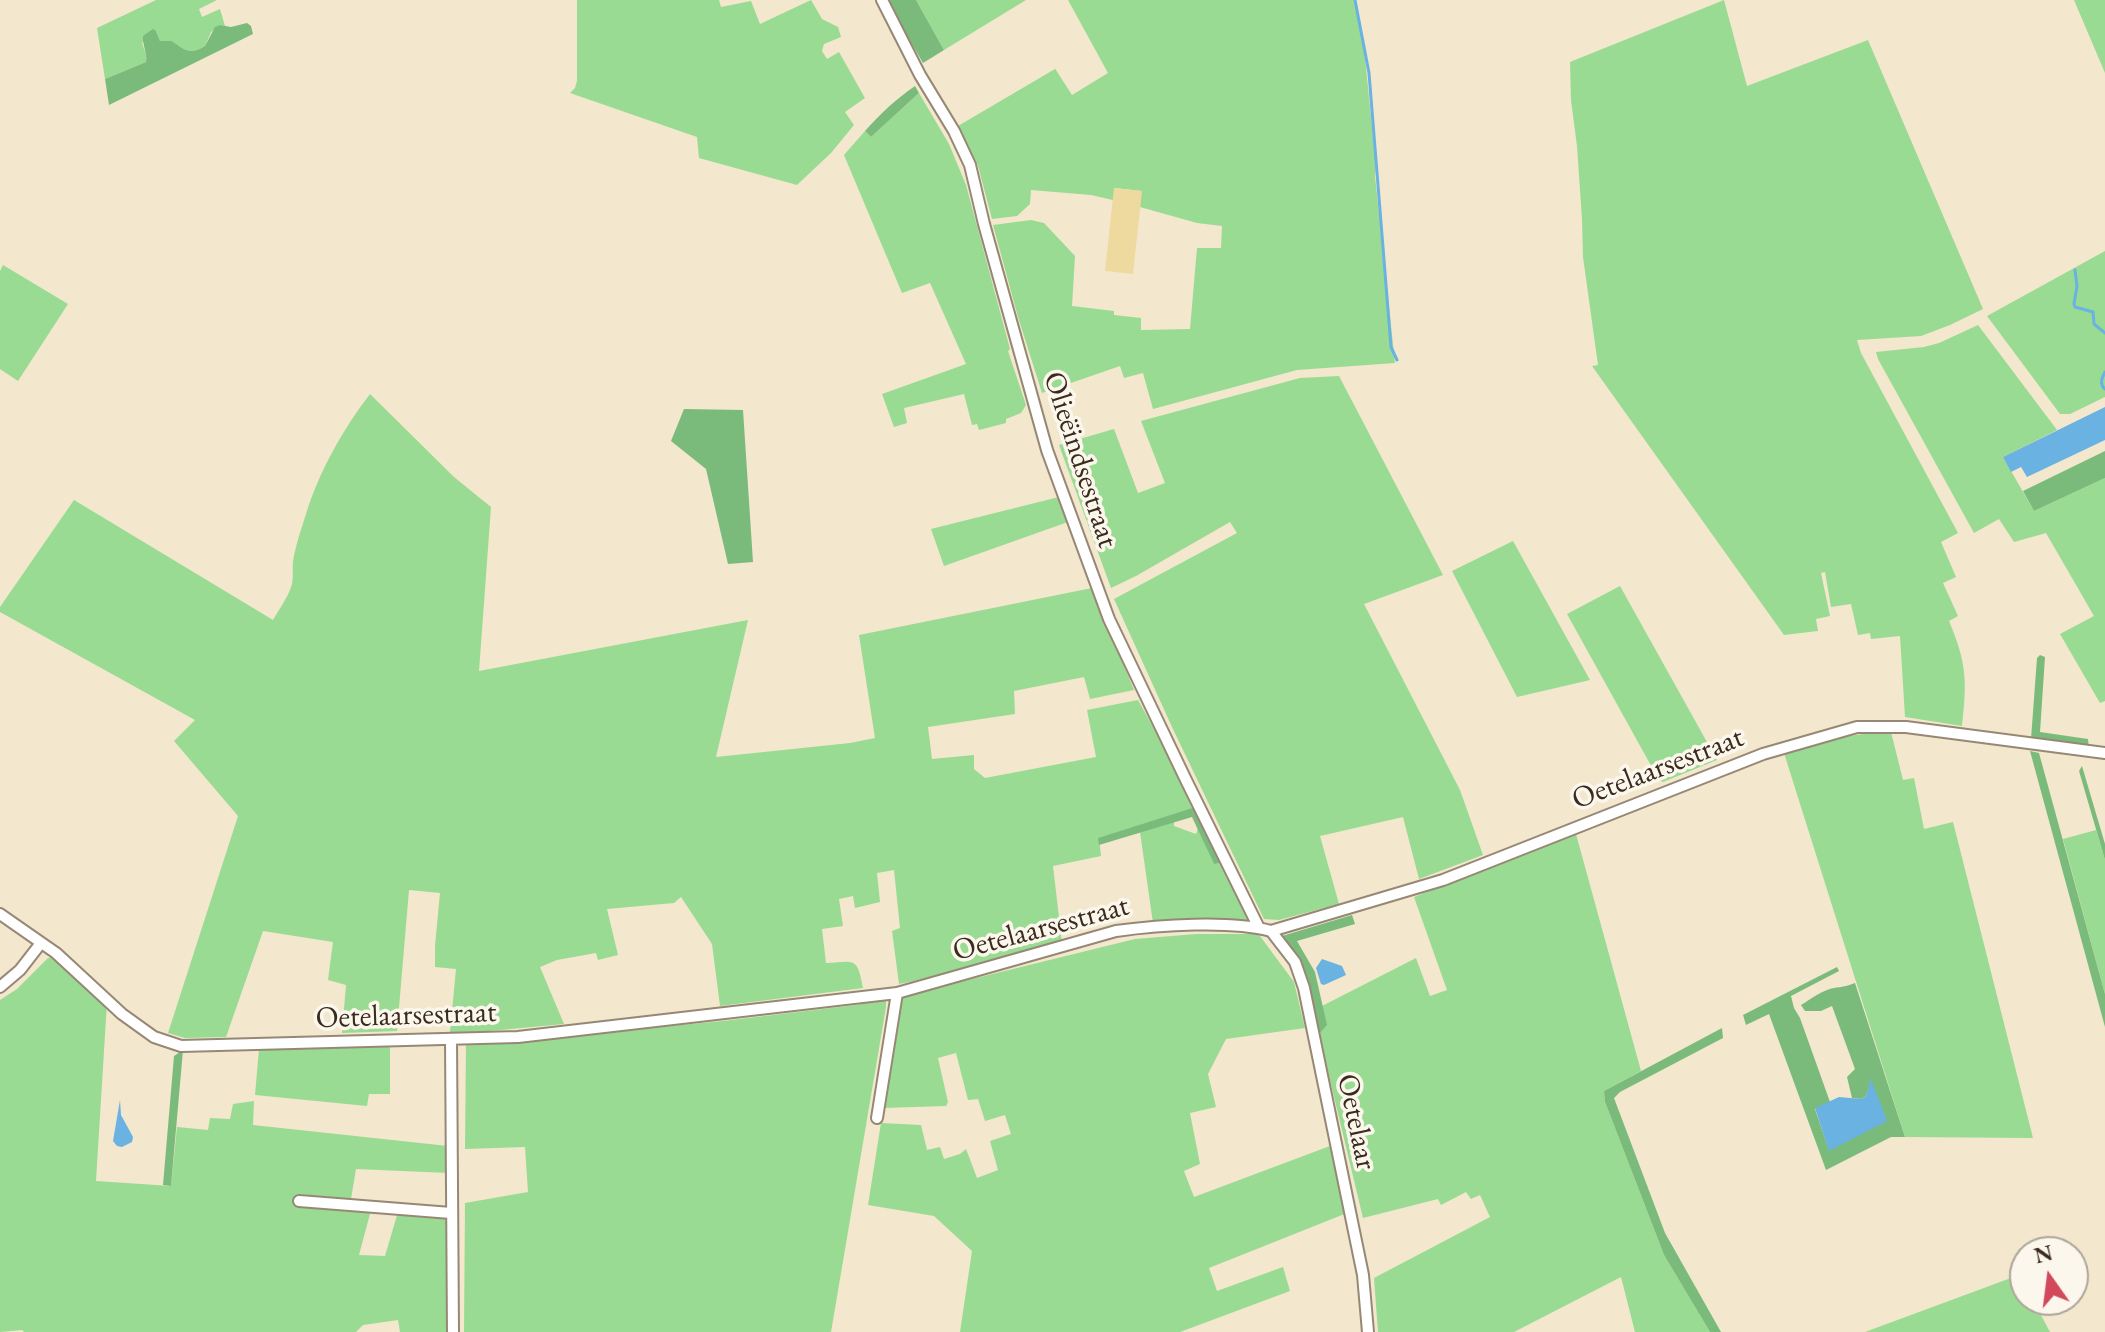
<!DOCTYPE html>
<html>
<head>
<meta charset="utf-8">
<style>
  body { margin:0 }
  #map { position:relative; width:2105px; height:1332px; overflow:hidden; background:#f3e7cd; font-family:"EB Garamond",serif }
  canvas { display:block }
  .north { position:absolute; left:2009px; top:1236px; width:80px; height:80px; box-sizing:border-box; background:#fbf7ec; border:2px solid #aea59a; border-radius:50%; rotate:346deg; font-size:22px; font-weight:700; line-height:32px; text-align:center; color:#3b2a1e }
  .north::after { content:''; display:block; margin:auto; width:28px; height:36px; background:#d1495b; clip-path:polygon(50% 0,100% 100%,50% 72%,0 100%) }
</style>
</head>
<body>
<div id="map">
<canvas width="2105" height="1332"></canvas>
<div class="north">N</div>
</div>
<script>
const ctx = document.querySelector('canvas').getContext('2d');
ctx.lineJoin = 'round';
function paint(path, color) { ctx.fillStyle = color; ctx.fill(path, 'evenodd'); }
function stroke(path, color, width, dash) { ctx.strokeStyle = color; ctx.lineWidth = width; ctx.lineCap = dash ? 'butt' : 'round'; ctx.setLineDash(dash || []); ctx.stroke(path); }
function write(font, color, halo, rows, align = 'center') {
  ctx.font = font + ' "EB Garamond",serif'; ctx.lineWidth = 7; ctx.setLineDash([]); ctx.textBaseline = 'middle'; ctx.strokeStyle = halo; ctx.fillStyle = color; for (const [text, x, y, turn = 0] of rows) {
    ctx.save(); ctx.translate(x, y); ctx.rotate((+turn || 0) * Math.PI / 180); ctx.textAlign = isNaN(turn) ? turn : align; if (halo) ctx.strokeText(text, 0, 0); ctx.fillText(text, 0, 0); ctx.restore();
  }
}
paint(new Path2D(`
  M 156,0 L 217,0 L 199,9 L 202,17 L 220,9 L 225,26 L 220,25 L 211,32 L 205,46 C 189,56 184,49 172,41 L 160,41 L 156,31 L 142,43 L 147,57 L 146,62 L 105,79 L 97,28 Z
  M 577,0 L 719,0 L 721,7 L 751,1 L 760,24 L 811,0 L 822,19 L 838,27 L 841,37 L 824,44 L 822,51 L 827,59 L 839,52 L 865,98 L 845,112 L 854,125 L 831,153 L 797,185 L 699,158 L 697,137 L 570,93 L 575,88 L 577,81 Z
  M 916,0 L 1026,0 L 944,50 Z
  M 1068,0 L 1354,0 L 1364,48 L 1376,166 L 1375,176 L 1395,363 L 1297,370 L 1153,409 L 1143,373 L 1124,378 L 1120,366 L 1042,393 L 1018,317 L 993,225 L 1031,220 L 1044,223 L 1075,256 L 1072,306 L 1114,311 L 1114,315 L 1141,318 L 1141,330 L 1190,329 L 1197,248 L 1221,248 L 1222,226 L 1197,223 L 1140,207 L 1141,191 L 1115,188 L 1113,200 L 1091,195 L 1031,190 L 1030,204 L 1017,216 L 992,219 L 978,166 L 958,126 L 1055,69 L 1054,67 L 1072,95 L 1108,73 Z
  M 1724,0 L 1747,86 L 1868,40 L 1983,309 L 1950,325 L 1921,336 L 1857,340 L 1861,353 L 1958,533 L 1941,542 L 1956,577 L 1943,583 L 1958,616 L 1949,621 C 1967,664 1967,681 1962,726 L 1905,717 L 1900,636 L 1871,639 L 1870,633 L 1858,635 L 1851,604 L 1831,607 L 1825,572 L 1821,573 L 1830,616 L 1816,619 L 1818,631 L 1784,635 L 1592,366 L 1598,365 L 1583,257 L 1582,219 L 1577,146 L 1571,100 L 1570,62 Z
  M 2074,0 L 2105,0 L 2105,73 Z
  M 919,93 L 949,144 L 966,185 L 1010,349 L 1008,351 L 1026,405 L 1021,413 L 1006,419 L 1006,423 L 979,430 L 977,424 L 972,425 L 964,394 L 904,408 L 907,423 L 894,427 L 882,394 L 966,364 L 930,283 L 902,293 L 844,155 L 865,131 L 871,137 Z
  M 2105,251 L 2105,397 L 2070,414 L 2060,414 L 1987,316 Z
  M 3,265 L 68,304 L 18,381 L 0,369 L 0,271 Z
  M 1978,325 L 2057,430 L 2003,457 L 2034,511 L 2105,478 L 2105,701 L 2100,703 L 2060,634 L 2094,616 L 2046,533 L 2014,542 L 1999,519 L 1974,533 L 1878,359 L 1876,352 L 1924,347 L 1939,343 Z
  M 1339,376 L 1443,575 L 1364,604 L 1460,790 L 1483,855 L 1419,879 L 1403,817 L 1320,836 L 1339,904 L 1279,920 L 1264,919 L 1172,727 L 1114,599 L 1237,533 L 1230,522 L 1136,576 L 1111,588 L 1059,445 L 1114,429 L 1138,493 L 1165,483 L 1141,421 L 1300,378 Z
  M 370,394 L 454,477 L 491,507 L 479,671 L 748,620 L 716,757 L 850,743 L 875,738 L 859,635 L 1092,588 L 1134,690 L 1090,699 L 1084,677 L 1014,691 L 1015,714 L 928,727 L 932,759 L 974,755 L 974,769 L 985,778 L 1096,757 L 1087,710 L 1138,700 L 1169,755 L 1195,807 L 1099,838 L 1101,856 L 1053,866 L 1062,943 L 914,981 L 899,984 L 892,931 L 900,928 L 894,870 L 877,873 L 880,902 L 855,908 L 853,896 L 839,899 L 843,926 L 822,929 L 826,963 C 856,961 857,957 863,988 L 720,1006 L 712,944 L 681,897 L 674,903 L 607,909 L 618,955 L 598,960 L 596,953 L 557,960 L 540,967 L 564,1024 L 479,1032 L 450,1032 L 456,969 L 435,967 L 435,946 L 440,893 L 409,890 L 397,1031 L 342,1033 L 346,985 L 328,980 L 333,942 L 263,931 L 226,1037 L 185,1038 L 168,1033 L 238,816 L 174,741 L 195,720 L 0,612 L 0,607 L 74,500 L 273,620 C 279,609 287,599 291,587 C 294,579 292,571 293,562 C 295,547 301,530 306,514 C 319,472 343,429 370,394 Z
  M 1059,497 L 1068,522 L 944,566 L 931,529 Z
  M 1513,541 L 1590,680 L 1517,697 L 1452,571 Z
  M 1620,586 L 1717,760 L 1663,782 L 1659,780 L 1567,614 Z
  M 1891,732 L 1903,780 L 1914,778 L 1924,829 L 1953,822 L 2033,1138 L 1905,1137 L 1784,753 C 1821,741 1852,733 1891,732 Z
  M 1174,821 L 1174,826 L 1196,834 L 1198,828 L 1214,864 L 1222,863 L 1249,920 L 1245,922 L 1153,923 L 1140,832 Z
  M 2096,830 L 2105,860 L 2105,994 L 2063,839 Z
  M 1576,834 L 1641,1071 L 1604,1091 L 1605,1102 L 1664,1255 L 1710,1332 L 1635,1332 L 1621,1277 L 1514,1332 L 1378,1332 L 1374,1278 L 1490,1217 L 1480,1195 L 1471,1199 L 1466,1192 L 1441,1205 L 1438,1199 L 1363,1218 L 1319,1034 L 1326,1025 L 1322,1006 L 1416,958 L 1430,996 L 1447,990 L 1414,897 Z
  M 1196,934 L 1256,934 L 1260,936 L 1294,982 L 1305,1028 L 1226,1039 L 1208,1074 L 1216,1107 L 1190,1113 L 1200,1164 L 1184,1171 L 1194,1197 L 1330,1146 L 1347,1213 L 1209,1268 L 1217,1291 L 1283,1267 L 1290,1291 L 1180,1332 L 960,1332 L 972,1251 L 934,1216 L 868,1205 L 881,1123 L 921,1125 L 927,1150 L 940,1147 L 944,1159 L 960,1154 L 966,1149 L 977,1178 L 998,1170 L 990,1141 L 1011,1134 L 1005,1115 L 985,1121 L 978,1099 L 968,1100 L 956,1053 L 938,1058 L 948,1102 L 946,1106 L 883,1108 L 903,996 L 1135,939 Z
  M 55,957 L 107,1002 L 96,1181 L 171,1186 L 177,1127 L 208,1130 L 210,1118 L 230,1119 L 233,1104 L 254,1101 L 253,1125 L 448,1146 L 448,1173 L 356,1169 L 351,1199 L 297,1194 L 295,1202 L 371,1210 L 359,1255 L 385,1256 L 398,1212 L 447,1216 L 447,1332 L 400,1332 L 398,1320 L 363,1325 L 356,1332 L 24,1332 L 22,1330 L 0,1332 L 0,1000 L 17,989 L 48,958 Z
  M 883,999 L 886,1000 L 886,1007 L 831,1332 L 464,1332 L 465,1203 L 528,1192 L 525,1147 L 465,1149 L 466,1045 L 723,1021 L 856,1005 Z
  M 390,1045 L 390,1094 L 369,1094 L 367,1106 L 255,1095 L 259,1049 Z
  M 2019,1275 L 2025,1286 L 2025,1300 L 2033,1300 L 2050,1332 L 1865,1332 Z`), '#99db92');
paint(new Path2D(`
  M 886,0 L 916,0 L 944,50 L 923,63 Z
  M 247,23 L 251,26 L 253,34 L 109,105 L 105,79 L 146,62 C 148,54 142,45 143,36 L 153,29 L 156,31 L 160,41 L 172,41 C 184,49 189,56 205,46 L 215,27 L 220,25 L 231,27 Z
  M 915,86 L 919,93 L 871,137 L 865,131 C 880,114 896,99 915,86 Z
  M 684,409 L 743,410 L 753,562 L 728,564 L 706,469 L 671,441 Z
  M 2105,451 L 2105,478 L 2034,511 L 2023,491 Z
  M 2040,655 L 2045,657 L 2040,732 L 2088,739 L 2089,748 L 2031,739 L 2037,658 Z
  M 2030,751 L 2039,753 L 2105,994 L 2105,1027 Z
  M 2082,766 L 2105,844 L 2105,860 L 2079,771 Z
  M 1195,807 L 1222,863 L 1214,864 L 1192,817 L 1099,845 L 1098,838 Z
  M 1352,915 L 1355,924 L 1297,941 L 1315,972 L 1327,1025 L 1319,1034 L 1305,974 L 1282,936 Z
  M 1837,967 L 1839,971 L 1791,996 L 1794,1008 L 1800,1018 L 1830,1102 L 1815,1109 L 1829,1150 L 1886,1120 L 1871,1081 L 1866,1096 L 1861,1099 L 1852,1098 L 1847,1077 L 1855,1069 L 1832,1006 L 1821,1011 L 1805,1011 L 1801,1005 C 1811,999 1822,990 1834,988 C 1842,987 1847,986 1855,983 L 1905,1137 L 1891,1137 L 1826,1170 L 1769,1014 L 1746,1025 L 1743,1015 Z
  M 1722,1028 L 1723,1038 L 1620,1092 L 1614,1098 L 1665,1233 L 1721,1332 L 1710,1332 L 1664,1255 L 1605,1102 L 1604,1091 Z
  M 183,1050 L 171,1186 L 163,1185 L 174,1056 Z`), '#7abb7c');
paint(new Path2D(`
  M 1114,188 L 1142,191 L 1133,274 L 1105,271 Z`), '#eeda9e');
paint(new Path2D(`
  M 2105,407 L 2105,440 L 2027,477 L 2021,467 L 2011,472 L 2003,457 Z
  M 1322,959 L 1342,966 L 1346,975 L 1324,985 L 1321,984 L 1316,968 Z
  M 1871,1079 L 1887,1121 L 1829,1151 L 1815,1108 L 1839,1097 L 1861,1099 L 1866,1096 Z
  M 120,1100 L 121,1115 L 133,1137 L 132,1142 L 122,1147 L 117,1146 L 113,1141 Z`), '#69b2e1');
stroke(new Path2D(`
  M 1355,0 L 1369,73 L 1391,347 L 1397,360
  M 2075,270 L 2077,286 L 2074,304 L 2075,307 L 2093,312 L 2094,324 L 2105,333
  M 2105,372 C 2102,378 2099,384 2105,389`), '#69b2e1', 3);
const street = new Path2D(`
  M 882,0 L 920,75 L 954,131 L 970,165 L 984,224 L 1047,450 L 1109,619 L 1185,778 L 1259,928
  M 0,914 L 56,953 L 122,1014 L 154,1037 L 181,1046 L 518,1037 L 897,993 L 1116,931 C 1159,925 1230,920 1271,931 L 1443,880 L 1763,754 L 1857,727 L 1906,727 L 2105,753
  M 1271,931 L 1295,962 L 1304,988 L 1363,1275 L 1368,1332
  M 0,987 L 20,970 L 41,943
  M 451,1039 L 453,1332
  M 877,1118 L 897,993
  M 299,1201 L 451,1213`);
stroke(street, '#978876', 14);
stroke(street, '#fff', 10);
write('30px', '#3b2a1e', '#fbf7ec', [
  ["Olieëindsestraat",1080,460,72],
  ["Oetelaarsestraat",1658,769,-21],
  ["Oetelaarsestraat",1041,929,-15],
  ["Oetelaarsestraat",406,1016,-2],
  ["Oetelaar",1356,1122,78]
]);
</script>
</body>
</html>
